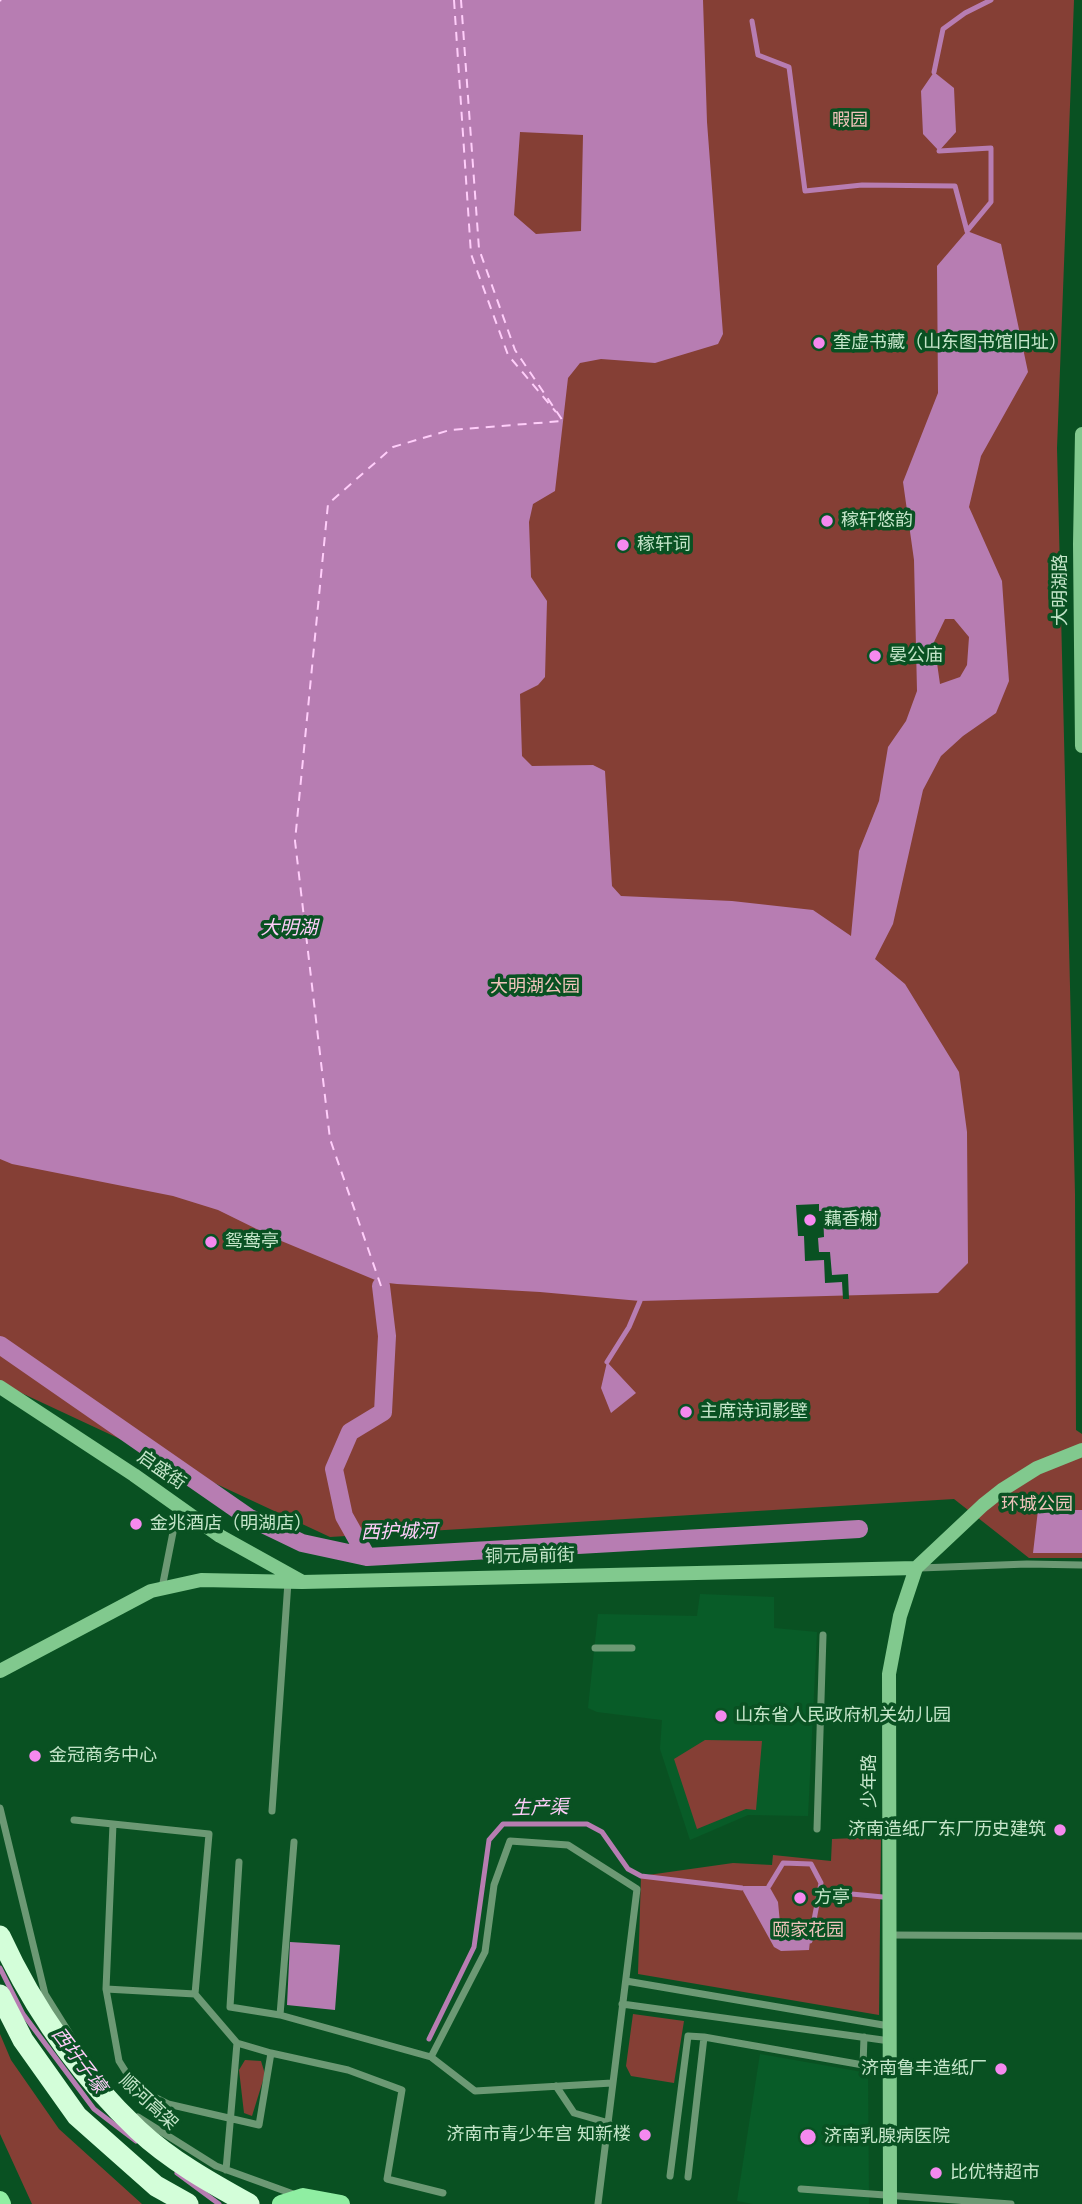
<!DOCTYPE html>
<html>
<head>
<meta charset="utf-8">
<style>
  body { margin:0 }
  canvas { display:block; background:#095122 }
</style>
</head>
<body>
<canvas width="1082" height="2204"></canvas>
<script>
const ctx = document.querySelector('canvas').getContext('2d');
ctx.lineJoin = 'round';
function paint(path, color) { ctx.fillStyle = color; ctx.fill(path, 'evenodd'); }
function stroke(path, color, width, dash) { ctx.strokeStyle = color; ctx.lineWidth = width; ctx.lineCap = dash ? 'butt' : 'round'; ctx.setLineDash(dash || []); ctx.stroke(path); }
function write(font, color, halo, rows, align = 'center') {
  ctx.font = font + ' Roboto,"Noto Sans SC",sans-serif'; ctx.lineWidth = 7; ctx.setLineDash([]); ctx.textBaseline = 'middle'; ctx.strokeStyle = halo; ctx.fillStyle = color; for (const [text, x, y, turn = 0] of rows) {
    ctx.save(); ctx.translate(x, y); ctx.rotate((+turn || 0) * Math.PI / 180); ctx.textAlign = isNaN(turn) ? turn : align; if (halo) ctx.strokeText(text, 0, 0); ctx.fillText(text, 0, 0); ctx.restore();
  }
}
paint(new Path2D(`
  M 700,1594 L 774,1597 L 774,1628 L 817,1632 L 808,1816 L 748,1815 L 690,1840 L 660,1749 L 662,1720 L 597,1712 L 588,1708 L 598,1614 L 697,1616 Z
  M 760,2054 L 868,2073 L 869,2204 L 753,2204 L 737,2201 Z`), '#085c28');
paint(new Path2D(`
  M 0,0 L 1074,0 L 1057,448 L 1075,1194 L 1076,1430 L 1082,1434 L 1082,1558 L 1029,1558 L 954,1499 L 330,1537 L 0,1383 Z
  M 705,1740 L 762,1741 L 756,1810 L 746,1809 L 697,1829 L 674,1759 Z
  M 881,1837 L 879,2015 L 638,1974 L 641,1876 L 733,1863 L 772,1865 L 773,1855 L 831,1861 L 832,1839 Z
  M 633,2014 L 684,2021 L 674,2083 L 631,2076 L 626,2066 Z
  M 0,2034 L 11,2060 L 59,2129 L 142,2204 L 32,2204 L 0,2134 Z
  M 245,2060 L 261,2061 L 265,2074 L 252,2116 L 244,2113 L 239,2070 Z`), '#853f35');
paint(new Path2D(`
  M 0,0 L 703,0 L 707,122 L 723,334 L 718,344 L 655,363 L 601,359 L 580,363 L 568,378 L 555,491 L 533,504 L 529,522 L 531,577 L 547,601 L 545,677 L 538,685 L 520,694 L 522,756 L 532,766 L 593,765 L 605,771 L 612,886 L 621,896 L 732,901 L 813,910 L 851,936 L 859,851 L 879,801 L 888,747 L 906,721 L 917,691 L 914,560 L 903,482 L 938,393 L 937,266 L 967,231 L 1001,244 L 1028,372 L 981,456 L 969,507 L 1002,581 L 1009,681 L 996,713 L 963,736 L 941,756 L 923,790 L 893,924 L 875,959 L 905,984 L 959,1072 L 967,1132 L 968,1263 L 938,1293 L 640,1301 L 540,1292 L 397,1284 L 380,1282 L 279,1240 L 218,1210 L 173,1196 L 12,1164 L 0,1159 ZM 520,132 L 583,135 L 581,231 L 536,234 L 514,215 ZM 945,619 L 954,619 L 969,637 L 967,665 L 960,677 L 940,684 L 934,642 Z
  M 934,72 L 954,88 L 956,132 L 939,151 L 923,134 L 921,91 Z
  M 607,1362 L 636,1393 L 611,1413 L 601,1388 Z
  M 1038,1510 L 1082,1510 L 1082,1553 L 1033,1553 Z
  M 744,1886 L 769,1886 L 778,1902 L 780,1923 C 792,1938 799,1932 810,1941 L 809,1950 L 781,1951 L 774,1947 L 743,1891 Z
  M 290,1942 L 340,1945 L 335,2010 L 287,2005 Z`), '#b77db2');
paint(new Path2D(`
  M 819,1204 L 819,1211 L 823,1211 L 824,1237 L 818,1238 L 819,1252 L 830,1252 L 832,1275 L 848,1274 L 849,1299 L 843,1299 L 842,1282 L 825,1283 L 824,1260 L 805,1261 L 804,1236 L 798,1236 L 796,1205 Z`), '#095122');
stroke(new Path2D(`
  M 752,21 L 758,55 L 789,67 L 805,191 L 862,185 L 955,186 L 967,231
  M 934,72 L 943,29 L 965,13 L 991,0
  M 939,151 L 991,148 L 991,202 L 967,231
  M 607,1362 L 629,1327 L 640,1301
  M 769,1886 L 783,1863 L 811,1864 L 821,1883 L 810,1941
  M 820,1891 L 883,1897
  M 0,1968 L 23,2014 L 94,2109 L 136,2141
  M 429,2039 L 474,1947 L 489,1840 L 503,1824 L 587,1824 L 602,1832 L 628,1869 L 641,1876 L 742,1888
  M 177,2173 L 219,2204`), '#b77db2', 5);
stroke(new Path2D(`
  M 0,1345 L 248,1517 L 302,1543 L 367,1557 L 859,1529
  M 367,1557 L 344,1516 L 334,1469 L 350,1432 L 383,1412 L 387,1336 L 381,1286`), '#b77db2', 18);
stroke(new Path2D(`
  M 454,0 L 471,254 L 508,355 L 556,412
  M 0,1 L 1,0
  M 381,1286 L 330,1139 L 295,841 L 328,504 L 393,447 L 450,430 L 563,421 L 515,350 L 479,249 L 461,0`), '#ffcefa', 2, [9, 7]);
stroke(new Path2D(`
  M 920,1568 L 1027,1564 L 1082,1565
  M 162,1588 L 178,1507
  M 595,1648 L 632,1648
  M 821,1708 L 889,1713
  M 0,1808 L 45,1994 L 78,2047
  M 272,1811 L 288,1582
  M 74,1820 L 113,1824 L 106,1989 L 119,2061 L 136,2088 L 168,2104 L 259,2125 L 271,2053 L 348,2070 L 402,2090 L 387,2179 L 443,2193
  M 113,1824 L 209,1834 L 195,1994
  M 817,1829 L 823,1635
  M 294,1842 L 280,2015 L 431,2057
  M 239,1862 L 230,2007 L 280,2015
  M 890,1935 L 1082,1936
  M 626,1981 L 889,2026
  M 106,1989 L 195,1994 L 237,2043 L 226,2170
  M 622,2004 L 890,2041
  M 237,2043 L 271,2053
  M 556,2086 L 574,2113 L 609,2123
  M 138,2117 L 216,2166 L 296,2195
  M 670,2176 L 688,2036 L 704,2037 L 863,2065 L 864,2037
  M 688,2177 L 704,2037
  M 801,2189 L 1011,2204
  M 598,2204 L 637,1889 L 568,1845 L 510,1841 L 494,1885 L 485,1952 L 431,2057 L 475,2091 L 612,2083`), '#6c9974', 7);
stroke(new Path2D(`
  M 1082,434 L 1080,544 L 1082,746
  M 0,1387 L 134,1475 L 220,1536 L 301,1581
  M 0,1671 L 151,1591 L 201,1580 L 302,1582 L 916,1568
  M 890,2204 L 889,1674 L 900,1616 L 916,1568 L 983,1505 L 1002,1490 L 1037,1468 L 1082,1450`), '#81c98e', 14);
stroke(new Path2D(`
  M 0,2200 L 2,2204
  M 281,2204 L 303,2197 L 341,2204`), '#8feea2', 18);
stroke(new Path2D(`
  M 0,1936 C 33,2008 80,2075 138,2130 C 170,2160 211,2183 249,2204
  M 0,1995 L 23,2040 L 77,2116 L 156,2186 L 188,2204`), '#d3fed9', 21);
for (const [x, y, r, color] of [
  [819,343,7,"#f589ef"],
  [827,521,7,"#f589ef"],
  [623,545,7,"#f589ef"],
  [875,656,7,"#f589ef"],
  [810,1220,7,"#f589ef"],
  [211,1242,7,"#f589ef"],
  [686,1412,7,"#f589ef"],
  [136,1524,7,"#f589ef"],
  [721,1716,7,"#f589ef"],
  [35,1756,7,"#f589ef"],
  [1060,1830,7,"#f589ef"],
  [800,1898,7,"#f589ef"],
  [1001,2069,7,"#f589ef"],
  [645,2135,7,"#f589ef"],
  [808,2137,9,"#f589ef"],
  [936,2173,7,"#f589ef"]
]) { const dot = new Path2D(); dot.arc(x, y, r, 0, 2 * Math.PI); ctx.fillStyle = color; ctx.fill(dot); stroke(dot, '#095122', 2.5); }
write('18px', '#f0c3bb', '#095122', [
  ["暇园",850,121],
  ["大明湖公园",535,987],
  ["环城公园",1037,1505],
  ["颐家花园",808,1931]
]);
write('18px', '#c4e5c9', '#095122', [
  ["奎虚书藏（山东图书馆旧址）",833,343],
  ["稼轩悠韵",841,521],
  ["稼轩词",637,545],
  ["晏公庙",889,656],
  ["藕香榭",824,1220],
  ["鸳鸯亭",225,1242],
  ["主席诗词影壁",700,1412],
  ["金兆酒店（明湖店）",150,1524],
  ["山东省人民政府机关幼儿园",735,1716],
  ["金冠商务中心",49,1756],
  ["济南造纸厂东厂历史建筑",1046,1830,"right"],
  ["方亭",814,1898],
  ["济南鲁丰造纸厂",987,2069,"right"],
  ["济南市青少年宫 知新楼",631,2135,"right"],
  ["济南乳腺病医院",824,2137],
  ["比优特超市",950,2173]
], 'left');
write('18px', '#c4e5c9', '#095122', [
  ["大明湖路",1061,590,-90],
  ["启盛街",161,1471,35],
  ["铜元局前街",530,1557,-1],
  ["少年路",870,1781,-90],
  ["顺河高架",148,2103,43]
]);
write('italic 19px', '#ffcefa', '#095122', [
  ["大明湖",289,929],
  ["西护城河",399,1533,-1],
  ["生产渠",540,1809,-1],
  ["西圩子壕",78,2061,53]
]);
</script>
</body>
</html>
